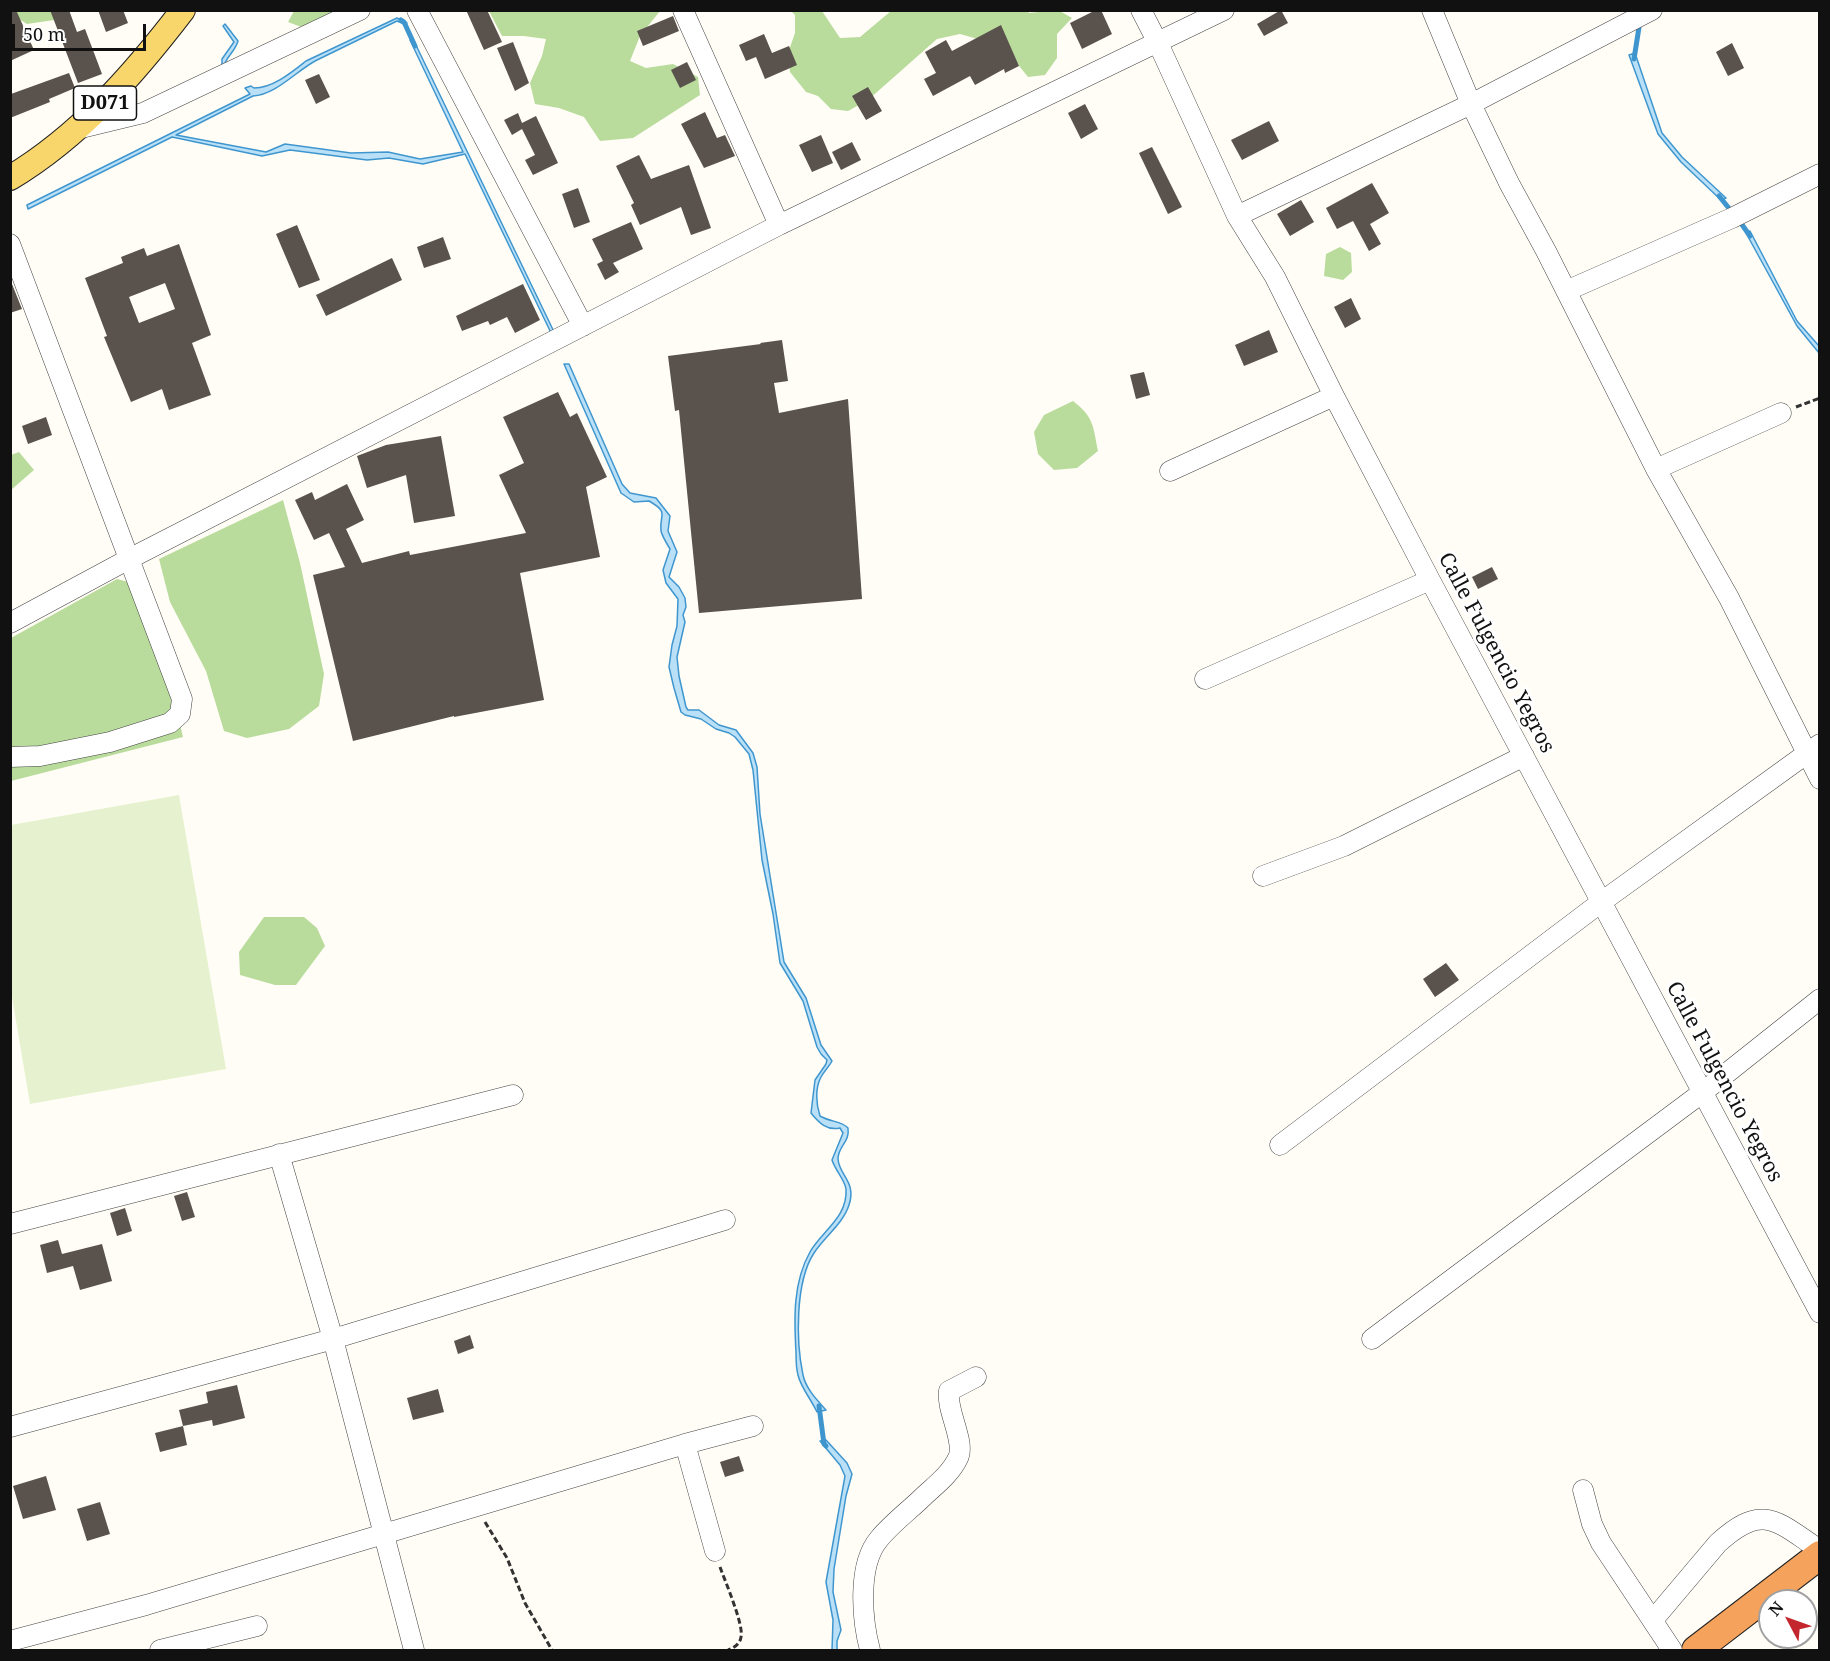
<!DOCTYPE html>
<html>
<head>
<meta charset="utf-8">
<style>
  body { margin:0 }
  #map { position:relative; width:1830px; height:1661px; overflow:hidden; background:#fffdf5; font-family:"Noto Serif",serif }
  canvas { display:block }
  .frame { position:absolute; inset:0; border:12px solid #111; pointer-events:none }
  .north { position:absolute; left:1758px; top:1589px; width:60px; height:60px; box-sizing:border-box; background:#fff; border:2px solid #a0a0a0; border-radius:50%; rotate:311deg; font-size:16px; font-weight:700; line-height:24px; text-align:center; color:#111 }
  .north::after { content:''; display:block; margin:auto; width:21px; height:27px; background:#c4262e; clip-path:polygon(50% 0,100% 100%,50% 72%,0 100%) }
  .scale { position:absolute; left:12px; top:24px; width:134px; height:27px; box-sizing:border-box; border:3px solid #111; border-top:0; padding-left:8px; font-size:18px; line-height:21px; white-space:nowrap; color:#111; -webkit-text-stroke:4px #fff; paint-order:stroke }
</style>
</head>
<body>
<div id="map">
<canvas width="1830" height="1661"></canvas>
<div class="frame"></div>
<div class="north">N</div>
<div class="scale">50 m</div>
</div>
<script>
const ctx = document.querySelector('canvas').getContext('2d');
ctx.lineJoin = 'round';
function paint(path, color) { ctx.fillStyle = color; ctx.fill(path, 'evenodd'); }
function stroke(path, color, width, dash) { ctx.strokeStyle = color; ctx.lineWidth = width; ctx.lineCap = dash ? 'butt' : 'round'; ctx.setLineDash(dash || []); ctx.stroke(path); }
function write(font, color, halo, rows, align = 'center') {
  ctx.font = font + ' "Noto Serif",serif'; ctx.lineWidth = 6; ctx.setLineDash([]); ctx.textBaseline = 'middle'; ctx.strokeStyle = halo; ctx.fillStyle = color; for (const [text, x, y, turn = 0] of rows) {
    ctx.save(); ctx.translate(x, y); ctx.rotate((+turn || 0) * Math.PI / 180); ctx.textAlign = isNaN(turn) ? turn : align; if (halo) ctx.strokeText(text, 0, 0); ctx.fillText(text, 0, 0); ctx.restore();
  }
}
paint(new Path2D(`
  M 1028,10 L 1029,13 L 1058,10 L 1072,18 L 1057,34 L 1057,58 L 1045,75 L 1028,77 L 1008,52 L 989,42 L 960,34 L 937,39 L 868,100 L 848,111 L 831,109 L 818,96 L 806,92 L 790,72 L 788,53 L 795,33 L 795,15 L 791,11 L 822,11 L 840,38 L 860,37 L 891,11 Z
  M 11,11 L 67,11 L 61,19 L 27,24 L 11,14 Z
  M 294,11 L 352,11 L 309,30 L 288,22 Z
  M 489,11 L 660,11 L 640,36 L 630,61 L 646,68 L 673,64 L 698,77 L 700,95 L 633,138 L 600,141 L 584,117 L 559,108 L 535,104 L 530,83 L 542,56 L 546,39 L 524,36 L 502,36 Z
  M 1340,247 L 1351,253 L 1352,272 L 1343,280 L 1324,276 L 1326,254 Z
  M 1073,401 C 1094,417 1093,426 1098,451 L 1077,468 L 1054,470 L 1038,454 L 1034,432 L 1044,415 Z
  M 19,452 L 34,470 L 11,490 L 11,455 Z
  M 283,500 L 300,563 L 324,674 L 319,706 L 289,729 L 247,738 L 224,731 L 206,671 L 170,602 L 159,559 Z
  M 117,579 L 136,584 L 172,692 L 183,737 L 11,781 L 11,638 Z
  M 264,917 L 304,917 L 317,928 L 325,946 L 296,985 L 275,985 L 240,975 L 239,952 Z`), '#b9dc9c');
paint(new Path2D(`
  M 179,795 L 226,1069 L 30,1104 L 11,991 L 11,825 Z`), '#e6f2cf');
const water = new Path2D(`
  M 397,18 L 407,23 L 404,24 L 397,21 L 317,60 C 297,70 276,95 253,96 L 176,135 L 266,152 L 285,144 L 351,153 L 388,152 L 420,159 L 463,152 L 410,40 L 413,39 L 556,336 L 553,337 L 465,154 L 423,164 L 389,158 L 367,160 L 290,150 L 262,156 L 172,137 L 28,209 L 27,205 L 250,94 L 245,88 L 251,86 L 254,88 C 273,88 292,72 306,61 Z
  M 225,24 L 238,41 C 235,51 229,54 225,63 L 226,65 L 222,65 L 222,59 L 234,42 L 223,26 Z
  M 1635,53 L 1662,133 L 1682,157 L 1726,198 L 1721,200 L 1681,162 L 1658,134 L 1629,55 Z
  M 1750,231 L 1797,321 L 1819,346 L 1819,353 L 1797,326 L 1746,233 Z
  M 569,364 L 622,484 L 630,493 L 656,498 L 670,516 L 668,531 L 677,552 L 669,577 L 679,587 L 685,598 L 686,607 L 683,615 L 685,622 L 677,657 L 679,676 L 686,707 L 688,710 L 699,710 L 719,725 L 736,730 L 753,753 L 757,767 L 760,814 L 784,962 L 806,998 L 821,1045 L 832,1061 C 829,1067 824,1071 821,1077 C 815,1088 816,1104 820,1116 C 830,1122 842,1121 848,1128 C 850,1142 839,1145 838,1158 C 838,1175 857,1181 849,1205 C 843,1224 824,1237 814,1253 C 795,1282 796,1342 803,1375 C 806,1389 817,1400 826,1410 L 817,1412 C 811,1399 801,1388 798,1375 C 796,1368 796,1359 796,1352 C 794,1318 793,1282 810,1252 C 822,1231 848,1217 846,1189 C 845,1180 835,1170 832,1160 L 843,1133 L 840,1128 C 827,1131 819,1123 811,1113 L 815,1080 L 826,1064 L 827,1060 L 821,1054 L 817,1047 L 803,1001 L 780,963 L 773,914 L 762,860 L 753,770 L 749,754 L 735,737 L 729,733 L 716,729 L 701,719 L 685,715 L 681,712 L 674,688 L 669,667 L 672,645 L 677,626 L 678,599 L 666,583 L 663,570 L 670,549 C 667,544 662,536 661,531 C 659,514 670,513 649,501 L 634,502 L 621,493 L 564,364 Z
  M 826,1440 L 847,1463 L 852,1474 L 846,1496 L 834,1569 L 833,1592 L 841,1630 L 837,1641 L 837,1650 L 832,1650 L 833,1620 L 826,1582 L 845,1476 L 840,1465 L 820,1441 Z`);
paint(water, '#b9e0f7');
stroke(water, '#3f96cf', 1.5);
stroke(new Path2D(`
  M 401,20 L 404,22 L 415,46
  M 1634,59 L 1640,21
  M 1719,196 L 1732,212
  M 1738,219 L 1750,236
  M 819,1406 L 824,1444 L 826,1446`), '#3f96cf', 5);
paint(new Path2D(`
  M 10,10 L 16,10 L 34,50 L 10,61 Z
  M 50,10 L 69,10 L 77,32 L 85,29 L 102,74 L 78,83 Z
  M 98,10 L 123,10 L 128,23 L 106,32 Z
  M 466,10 L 487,10 L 502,42 L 484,50 Z
  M 1096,10 L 1101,10 L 1112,34 L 1082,49 L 1070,23 Z
  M 1281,10 L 1288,23 L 1264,36 L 1257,24 Z
  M 673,16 L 679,31 L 643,46 L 637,31 Z
  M 1001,25 L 1019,66 L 1005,73 L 1004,69 L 975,85 L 970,76 L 933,96 L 924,79 L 936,73 L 925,52 L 946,40 L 952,51 Z
  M 764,34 L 772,53 L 789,46 L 797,65 L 765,79 L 756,57 L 746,61 L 739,45 Z
  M 513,42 L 529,83 L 515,91 L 497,48 Z
  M 1732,43 L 1744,68 L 1728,76 L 1716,52 Z
  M 687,62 L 696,80 L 680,88 L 671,70 Z
  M 69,73 L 75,88 L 49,99 L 50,102 L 10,118 L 11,94 Z
  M 319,74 L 330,97 L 316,104 L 305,80 Z
  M 868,87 L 882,111 L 866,120 L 852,96 Z
  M 1085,104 L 1098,129 L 1081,139 L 1068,113 Z
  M 705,112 L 717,138 L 725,135 L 735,156 L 704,168 L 681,124 Z
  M 518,113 L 522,123 L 536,116 L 558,163 L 533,175 L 525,160 L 535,155 L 522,129 L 512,135 L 504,120 Z
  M 1269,121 L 1279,141 L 1242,160 L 1231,140 Z
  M 821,135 L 833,163 L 812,172 L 799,145 Z
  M 852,142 L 861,160 L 841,170 L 832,152 Z
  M 1152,147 L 1182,207 L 1168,214 L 1139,153 Z
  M 639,155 L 651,179 L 689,165 L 711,228 L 691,235 L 681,207 L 640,225 L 631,205 L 634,203 L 616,166 Z
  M 1372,183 L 1389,213 L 1370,224 L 1381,244 L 1369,251 L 1353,221 L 1337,229 L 1326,208 Z
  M 578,188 L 590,222 L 574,228 L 562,194 Z
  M 1301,200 L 1314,222 L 1290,236 L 1277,214 Z
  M 631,222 L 643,249 L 613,263 L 619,272 L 605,280 L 597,264 L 603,261 L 592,239 Z
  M 297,225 L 320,280 L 299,288 L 276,234 Z
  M 443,237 L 451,259 L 424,268 L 417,247 Z
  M 179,244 L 211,335 L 192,343 L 211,395 L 169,410 L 162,389 L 131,402 L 104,337 L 107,336 L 85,278 L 123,263 L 121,257 L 144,248 L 147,256 ZM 165,283 L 175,309 L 139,323 L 129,297 Z
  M 392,258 L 402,280 L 326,316 L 316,295 Z
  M 10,279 L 22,309 L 10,313 Z
  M 523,284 L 540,320 L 515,333 L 507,317 L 490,325 L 488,321 L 462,331 L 456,316 Z
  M 1351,298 L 1361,319 L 1345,328 L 1334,307 Z
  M 1269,330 L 1278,352 L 1244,366 L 1235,345 Z
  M 782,340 L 788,381 L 774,383 L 779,413 L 848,399 L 862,599 L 699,613 L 679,410 L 675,411 L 668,356 L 761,344 L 760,343 Z
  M 1144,372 L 1150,395 L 1136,399 L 1130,375 Z
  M 558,392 L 570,417 L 577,413 L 607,477 L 586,487 L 600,557 L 520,573 L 544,700 L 454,717 L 454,716 L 353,741 L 313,575 L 345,567 L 329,533 L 314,540 L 295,500 L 312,492 L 315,500 L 347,484 L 364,520 L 346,529 L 362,563 L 409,551 L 410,555 L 526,533 L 499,475 L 524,463 L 503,417 Z
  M 46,417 L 52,435 L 28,444 L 22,426 Z
  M 441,436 L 455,516 L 414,523 L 406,475 L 367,488 L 357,456 L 386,445 Z
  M 1492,567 L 1498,579 L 1478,589 L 1472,577 Z
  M 1446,963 L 1459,980 L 1435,997 L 1423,979 Z
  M 187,1192 L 195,1217 L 182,1221 L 174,1196 Z
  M 125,1208 L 132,1231 L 117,1236 L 110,1213 Z
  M 58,1240 L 62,1254 L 102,1244 L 112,1281 L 80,1290 L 73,1266 L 47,1273 L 40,1245 Z
  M 470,1335 L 474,1348 L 458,1354 L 454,1341 Z
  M 237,1385 L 245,1418 L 213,1426 L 212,1420 L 183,1426 L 179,1410 L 208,1403 L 206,1392 Z
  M 438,1389 L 444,1412 L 413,1420 L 407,1398 Z
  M 183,1426 L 187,1445 L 160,1452 L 155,1433 Z
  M 739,1456 L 744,1471 L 725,1477 L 720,1462 Z
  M 46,1476 L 56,1510 L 23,1519 L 13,1486 Z
  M 100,1502 L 110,1534 L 87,1541 L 77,1509 Z`), '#5a524d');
const minor = new Path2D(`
  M 417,10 L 583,326
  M 683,10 L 779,225
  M 1141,10 L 1158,43 L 1237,216 L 1275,277 L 1334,396 L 1430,580 L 1820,1313
  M 1432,10 L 1471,104 L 1509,183 L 1546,251 L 1656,469 L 1729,598 L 1820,779
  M 77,129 L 143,113 L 360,10
  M 1237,216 L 1471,104 L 1652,10
  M 10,244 L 182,699 L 180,714 L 170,723 L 110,742 L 40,756 L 10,757
  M 1566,291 L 1732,218 L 1820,174
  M 1656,469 L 1781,413
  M 1170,471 L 1334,396
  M 10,623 L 129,559 L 779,225 L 1224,10
  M 1205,679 L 1430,580
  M 1263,876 L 1344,846 L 1524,756
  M 1280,1145 L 1600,903 L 1820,744
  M 279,1154 L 333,1339 L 414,1650
  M 10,1224 L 513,1095
  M 1372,1339 L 1703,1092 L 1820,999
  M 10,1427 L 333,1339 L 725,1220
  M 685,1444 L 715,1551
  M 1583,1490 L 1592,1524 L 1601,1543 L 1672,1650
  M 1653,1620 L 1718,1543 C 1763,1502 1776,1521 1820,1550
  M 10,1641 L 146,1605 L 685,1444 L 753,1426
  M 160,1650 L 257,1626
  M 870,1650 C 862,1620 857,1565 879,1539 C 892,1523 910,1510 925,1495 C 937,1484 951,1473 958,1458 C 966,1442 946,1411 949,1391 L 976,1377`);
const major = new Path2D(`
  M 10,178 C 80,136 134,74 183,10`);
const highway = new Path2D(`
  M 1696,1650 L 1820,1555`);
stroke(minor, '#444', 21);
stroke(major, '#222', 26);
stroke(highway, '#222', 30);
stroke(new Path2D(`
  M 1796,407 L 1820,398
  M 485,1522 L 507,1558 L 525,1603 L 552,1650
  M 720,1567 C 725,1581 744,1625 741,1637 C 740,1644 734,1648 728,1650`), '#333', 3, [6, 3]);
stroke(minor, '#fff', 20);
stroke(major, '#f9d66b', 24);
stroke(highway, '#f5a25d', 28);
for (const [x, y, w] of [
  [105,103,63]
]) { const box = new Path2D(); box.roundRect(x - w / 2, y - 17, w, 34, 4.5); ctx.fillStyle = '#fff'; ctx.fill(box); stroke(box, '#111', 1.5); }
write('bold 20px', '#111', null, [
  ["D071",105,103]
]);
write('21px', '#111', '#fff', [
  ["Calle Fulgencio Yegros",1496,653,62],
  ["Calle Fulgencio Yegros",1724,1082,62]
]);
</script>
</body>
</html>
